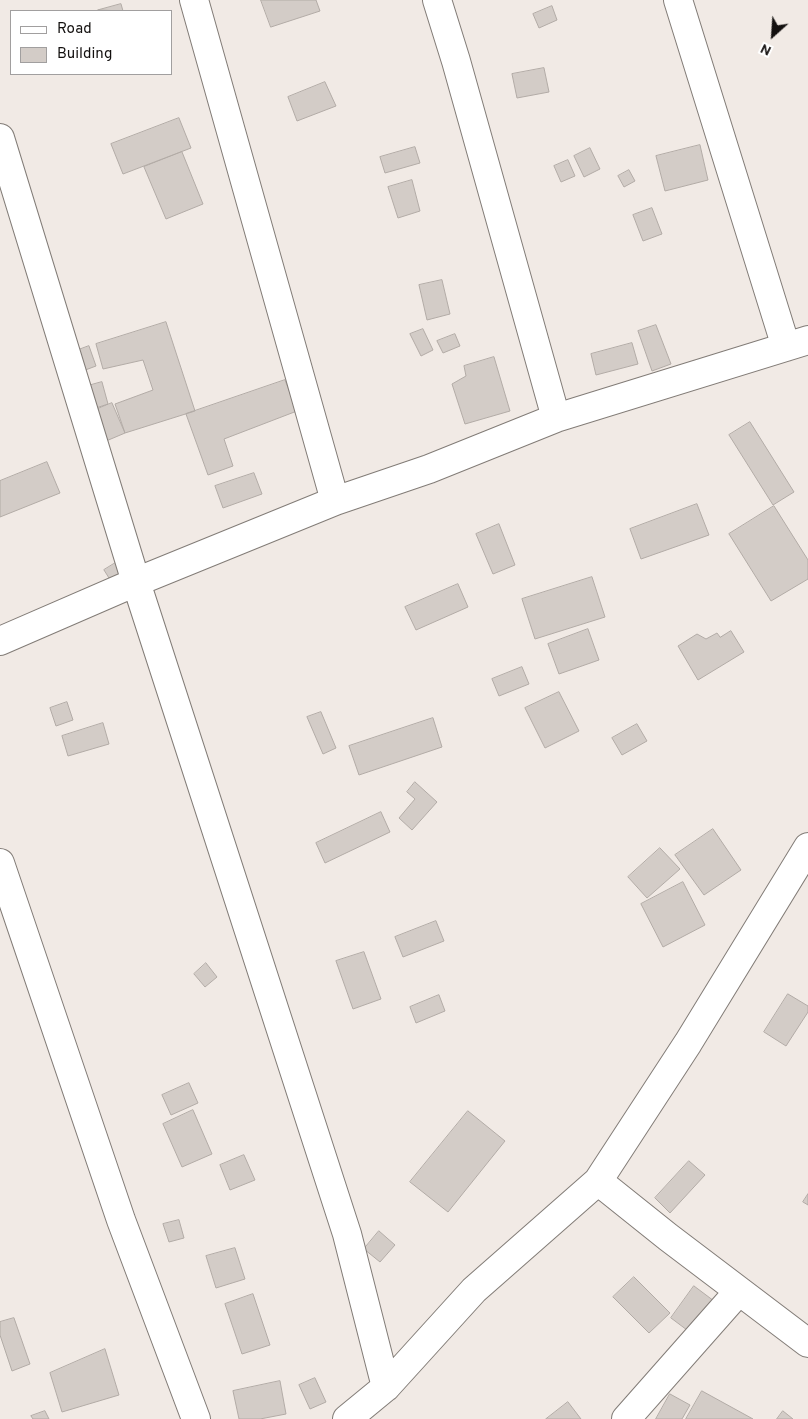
<!DOCTYPE html>
<html>
<head>
<meta charset="utf-8">
<style>
  body { margin:0 }
  #map { position:relative; width:808px; height:1419px; overflow:hidden; background:#f1eae5; font-family:Overpass,sans-serif }
  canvas { display:block }
  .legend { position:absolute; left:10px; top:10px; width:162px; height:65px; box-sizing:border-box; background:#fff; border:1px solid #a19f9f; margin:0; padding:6px 9px; list-style:none; font-size:15px; color:#13100f }
  .legend li { display:flex; align-items:center; gap:10px; height:25px }
  .legend b { width:25px; border:1px solid #a19f9f }
  .north { position:absolute; left:748px; top:10px; width:50px; height:50px; -webkit-text-stroke:4px #fff; paint-order:stroke; rotate:206deg; font-size:14px; font-weight:700; line-height:20px; text-align:center; color:#13100f }
  .north::after { content:''; display:block; margin:auto; width:18px; height:22px; background:#13100f; clip-path:polygon(50% 0,100% 100%,50% 72%,0 100%) }
</style>
</head>
<body>
<div id="map">
<canvas width="808" height="1419"></canvas>
<ul class="legend">
<li><b style="height:6px;background:#fff"></b>Road</li>
<li><b style="height:14px;background:#d3ccc7"></b>Building</li>
</ul>
<div class="north">N</div>
</div>
<script>
const ctx = document.querySelector('canvas').getContext('2d');
ctx.lineJoin = 'round';
function paint(path, color) { ctx.fillStyle = color; ctx.fill(path, 'evenodd'); }
function stroke(path, color, width, dash) { ctx.strokeStyle = color; ctx.lineWidth = width; ctx.lineCap = dash ? 'butt' : 'round'; ctx.setLineDash(dash || []); ctx.stroke(path); }
const building = new Path2D(`
  M 261,0 L 316,0 L 320,11 L 271,27 Z
  M 121,4 L 123,11 L 98,10 Z
  M 552,6 L 557,20 L 539,28 L 533,14 Z
  M 544,68 L 549,92 L 517,98 L 512,74 Z
  M 325,82 L 336,106 L 297,121 L 288,97 Z
  M 179,118 L 191,148 L 123,174 L 111,144 Z
  M 700,145 L 708,180 L 665,191 L 656,156 Z
  M 415,147 L 420,163 L 385,173 L 380,157 Z
  M 590,148 L 600,169 L 584,177 L 574,156 Z
  M 182,152 L 203,204 L 166,219 L 144,167 Z
  M 568,160 L 575,176 L 561,182 L 554,166 Z
  M 629,170 L 635,181 L 624,187 L 618,176 Z
  M 412,180 L 420,211 L 398,218 L 388,187 Z
  M 652,208 L 662,234 L 643,241 L 633,215 Z
  M 442,280 L 450,314 L 427,320 L 419,285 Z
  M 166,322 L 195,411 L 125,433 L 115,404 L 153,390 L 143,360 L 103,369 L 96,344 Z
  M 656,325 L 671,364 L 652,371 L 638,331 Z
  M 423,329 L 433,350 L 421,356 L 410,334 Z
  M 455,334 L 460,346 L 443,353 L 437,341 Z
  M 632,343 L 638,364 L 596,375 L 591,354 Z
  M 89,346 L 96,366 L 80,372 L 73,352 Z
  M 494,357 L 510,411 L 465,424 L 452,384 L 466,376 L 464,366 Z
  M 285,380 L 297,411 L 224,439 L 233,466 L 208,475 L 186,414 Z
  M 102,382 L 108,404 L 90,410 L 84,387 Z
  M 112,403 L 125,433 L 99,444 L 86,414 Z
  M 750,422 L 794,492 L 773,505 L 729,435 Z
  M 47,462 L 60,493 L 0,517 L 0,481 Z
  M 254,473 L 262,494 L 223,508 L 215,486 Z
  M 697,504 L 709,535 L 641,559 L 630,529 Z
  M 774,506 L 808,560 L 808,579 L 771,601 L 729,534 Z
  M 499,524 L 515,565 L 493,574 L 476,534 Z
  M 117,562 L 127,578 L 114,586 L 104,570 Z
  M 592,577 L 605,617 L 535,639 L 522,599 Z
  M 458,584 L 468,607 L 416,630 L 405,607 Z
  M 588,629 L 599,660 L 559,674 L 548,644 Z
  M 731,631 L 744,652 L 698,680 L 678,646 L 697,634 L 706,639 L 717,633 L 720,637 Z
  M 522,667 L 529,684 L 499,696 L 492,679 Z
  M 559,692 L 579,731 L 545,748 L 525,708 Z
  M 67,702 L 73,720 L 56,726 L 50,708 Z
  M 321,712 L 336,748 L 323,754 L 307,717 Z
  M 433,718 L 442,747 L 359,775 L 349,746 Z
  M 103,723 L 109,744 L 68,756 L 62,736 Z
  M 637,724 L 647,741 L 622,755 L 612,738 Z
  M 415,782 L 437,802 L 412,830 L 399,818 L 415,799 L 407,792 Z
  M 381,812 L 390,832 L 325,863 L 316,843 Z
  M 713,829 L 741,870 L 704,895 L 675,855 Z
  M 660,848 L 680,869 L 647,898 L 628,877 Z
  M 683,882 L 705,925 L 663,947 L 641,904 Z
  M 436,921 L 444,941 L 403,957 L 395,937 Z
  M 364,952 L 381,999 L 353,1009 L 336,961 Z
  M 206,963 L 217,977 L 205,987 L 194,974 Z
  M 788,994 L 808,1006 L 808,1012 L 786,1046 L 764,1032 Z
  M 439,995 L 445,1011 L 416,1023 L 410,1007 Z
  M 189,1083 L 198,1103 L 171,1115 L 162,1095 Z
  M 193,1110 L 212,1154 L 182,1167 L 163,1124 Z
  M 468,1111 L 505,1141 L 448,1212 L 410,1182 Z
  M 244,1155 L 255,1180 L 230,1190 L 220,1165 Z
  M 689,1161 L 705,1175 L 670,1213 L 655,1198 Z
  M 808,1194 L 808,1205 L 803,1202 Z
  M 179,1220 L 184,1238 L 169,1242 L 163,1224 Z
  M 379,1231 L 395,1245 L 380,1262 L 364,1249 Z
  M 235,1248 L 245,1279 L 216,1288 L 206,1256 Z
  M 634,1277 L 670,1313 L 649,1333 L 613,1297 Z
  M 694,1286 L 714,1301 L 691,1333 L 671,1318 Z
  M 253,1294 L 270,1345 L 242,1354 L 225,1304 Z
  M 14,1318 L 30,1364 L 12,1371 L 0,1335 L 0,1322 Z
  M 105,1349 L 119,1395 L 62,1412 L 50,1373 Z
  M 315,1378 L 326,1402 L 310,1409 L 299,1385 Z
  M 280,1381 L 286,1414 L 260,1419 L 239,1419 L 233,1391 Z
  M 702,1391 L 753,1419 L 686,1419 Z
  M 670,1394 L 690,1405 L 682,1419 L 656,1419 Z
  M 568,1402 L 581,1419 L 546,1419 Z
  M 45,1411 L 49,1419 L 33,1419 L 31,1416 Z
  M 783,1411 L 793,1419 L 777,1419 Z`);
paint(building, '#d3ccc7');
stroke(building, '#b2aba6', 1);
const minor = new Path2D(`
  M 194,0 L 335,501
  M 437,0 L 456,61 L 556,418
  M 678,0 L 786,347
  M 0,138 L 136,582 L 347,1234 L 386,1387
  M 0,641 L 136,582 L 335,501 L 429,469 L 556,418 L 808,340
  M 0,863 L 121,1220 L 196,1419
  M 598,1181 L 668,1237 L 808,1343
  M 347,1419 L 386,1387 L 474,1290 L 598,1181 L 688,1043 L 808,847
  M 626,1419 L 739,1291`);
stroke(minor, '#827c77', 30);
stroke(minor, '#fff', 28);
</script>
</body>
</html>
